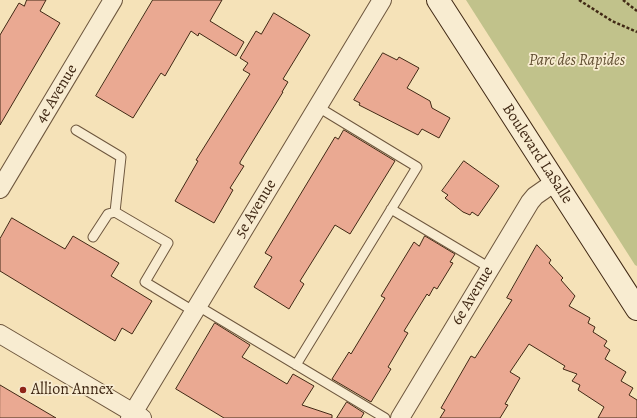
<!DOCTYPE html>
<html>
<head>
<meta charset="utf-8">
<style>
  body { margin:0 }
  canvas { display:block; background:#f5e2b8 }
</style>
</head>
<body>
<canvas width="637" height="418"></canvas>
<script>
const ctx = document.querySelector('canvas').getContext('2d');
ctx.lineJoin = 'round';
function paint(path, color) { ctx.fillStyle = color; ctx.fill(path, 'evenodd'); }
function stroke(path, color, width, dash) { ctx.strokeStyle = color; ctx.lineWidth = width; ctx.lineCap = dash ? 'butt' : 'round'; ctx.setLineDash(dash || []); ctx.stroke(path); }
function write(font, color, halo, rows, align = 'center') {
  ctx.font = font + ' Alegreya,serif'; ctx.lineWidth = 3.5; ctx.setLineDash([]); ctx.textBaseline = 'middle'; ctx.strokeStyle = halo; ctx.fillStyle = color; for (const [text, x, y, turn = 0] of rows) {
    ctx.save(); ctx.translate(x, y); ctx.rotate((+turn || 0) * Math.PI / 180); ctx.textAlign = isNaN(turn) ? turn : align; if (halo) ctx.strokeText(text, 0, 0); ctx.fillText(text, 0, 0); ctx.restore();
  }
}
paint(new Path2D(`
  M 466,0 L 637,0 L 637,266 L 635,265 Z`), '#c1c28b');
const building = new Path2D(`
  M 27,0 L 46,0 L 40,11 L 60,23 L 0,125 L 0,35 L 19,3 L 24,6 Z
  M 153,0 L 222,0 L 210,21 L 244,42 L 236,56 L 199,33 L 198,36 L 191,31 L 165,76 L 161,73 L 159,76 L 133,118 L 96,96 Z
  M 274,13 L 310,35 L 283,79 L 288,82 L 282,92 L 283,92 L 240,162 L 240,164 L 244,166 L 230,188 L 233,190 L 214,223 L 175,201 L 198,161 L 196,160 L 250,74 L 243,70 L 248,63 L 240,58 L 256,31 L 261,34 Z
  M 383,53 L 397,60 L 399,57 L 419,68 L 407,88 L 430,101 L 432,108 L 450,118 L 439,138 L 422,129 L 418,135 L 359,105 L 360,103 L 354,100 Z
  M 344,130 L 395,161 L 350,234 L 335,225 L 300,281 L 304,284 L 289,309 L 254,287 L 272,257 L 265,253 L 335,137 L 338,139 Z
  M 464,161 L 499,186 L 478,216 L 472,212 L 470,215 L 463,212 L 445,198 L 448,195 L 442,191 Z
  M 12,218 L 65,249 L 73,236 L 119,263 L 111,276 L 152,301 L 132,334 L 122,328 L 115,341 L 0,271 L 0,239 Z
  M 425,236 L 455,254 L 450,262 L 453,263 L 437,289 L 434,287 L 429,296 L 427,294 L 404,331 L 408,333 L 388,367 L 391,369 L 371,402 L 332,379 L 349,352 L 351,354 L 385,298 L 381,296 L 414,242 L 419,246 Z
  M 537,245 L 551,260 L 549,263 L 563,278 L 561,280 L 575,296 L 569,306 L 590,318 L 588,323 L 595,327 L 593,332 L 607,341 L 604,346 L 610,350 L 605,359 L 626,372 L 621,381 L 633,388 L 629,395 L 637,400 L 637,418 L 598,418 L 604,407 L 578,390 L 580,385 L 572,381 L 577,374 L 563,369 L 565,366 L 529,344 L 510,372 L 520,378 L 505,404 L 508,405 L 500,418 L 440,418 L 445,410 L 441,408 L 471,356 L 475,358 L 512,300 L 507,298 Z
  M 215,323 L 250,345 L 242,357 L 287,384 L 293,374 L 314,386 L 302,405 L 332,415 L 332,418 L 224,418 L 176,389 Z
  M 0,385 L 56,418 L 0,418 Z
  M 347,402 L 364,413 L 361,418 L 337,418 Z`);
paint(building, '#eaa992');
stroke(building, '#412915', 1);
const lane = new Path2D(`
  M 76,130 L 121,157 L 115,212 L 168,243 L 145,282 L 195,312
  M 391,209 L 490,268
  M 93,237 L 108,214 L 115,212
  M 198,306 L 385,418
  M 296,365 L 417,167 L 318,107`);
const street = new Path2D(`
  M 0,189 L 113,0
  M 0,334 L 142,418
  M 130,418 L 382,0
  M 400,418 L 530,202 L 535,196 L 555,182`);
const secondary = new Path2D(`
  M 438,0 L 637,309`);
stroke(lane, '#6e573e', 11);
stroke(street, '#6e573e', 20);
stroke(secondary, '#412915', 24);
stroke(new Path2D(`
  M 579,0 L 612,21 L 637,32
  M 623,0 L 637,11`), '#412915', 2.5, [3, 2]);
stroke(lane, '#f8ecd1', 9);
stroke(street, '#f8ecd1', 18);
stroke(secondary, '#f8ecd1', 22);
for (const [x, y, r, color] of [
  [23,390,4,"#8f2418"]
]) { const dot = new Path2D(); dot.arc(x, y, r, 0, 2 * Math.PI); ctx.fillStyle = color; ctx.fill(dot); stroke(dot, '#f8ecd1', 1.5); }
write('italic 16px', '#614f32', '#f8ecd1', [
  ["Parc des Rapides",577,61]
]);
write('16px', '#412915', '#f8ecd1', [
  ["4e Avenue",57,94,-59],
  ["Boulevard LaSalle",537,154,57],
  ["5e Avenue",256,209,-59],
  ["6e Avenue",473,296,-59]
]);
write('16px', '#412915', '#f8ecd1', [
  ["Allion Annex",31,390]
], 'left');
</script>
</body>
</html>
